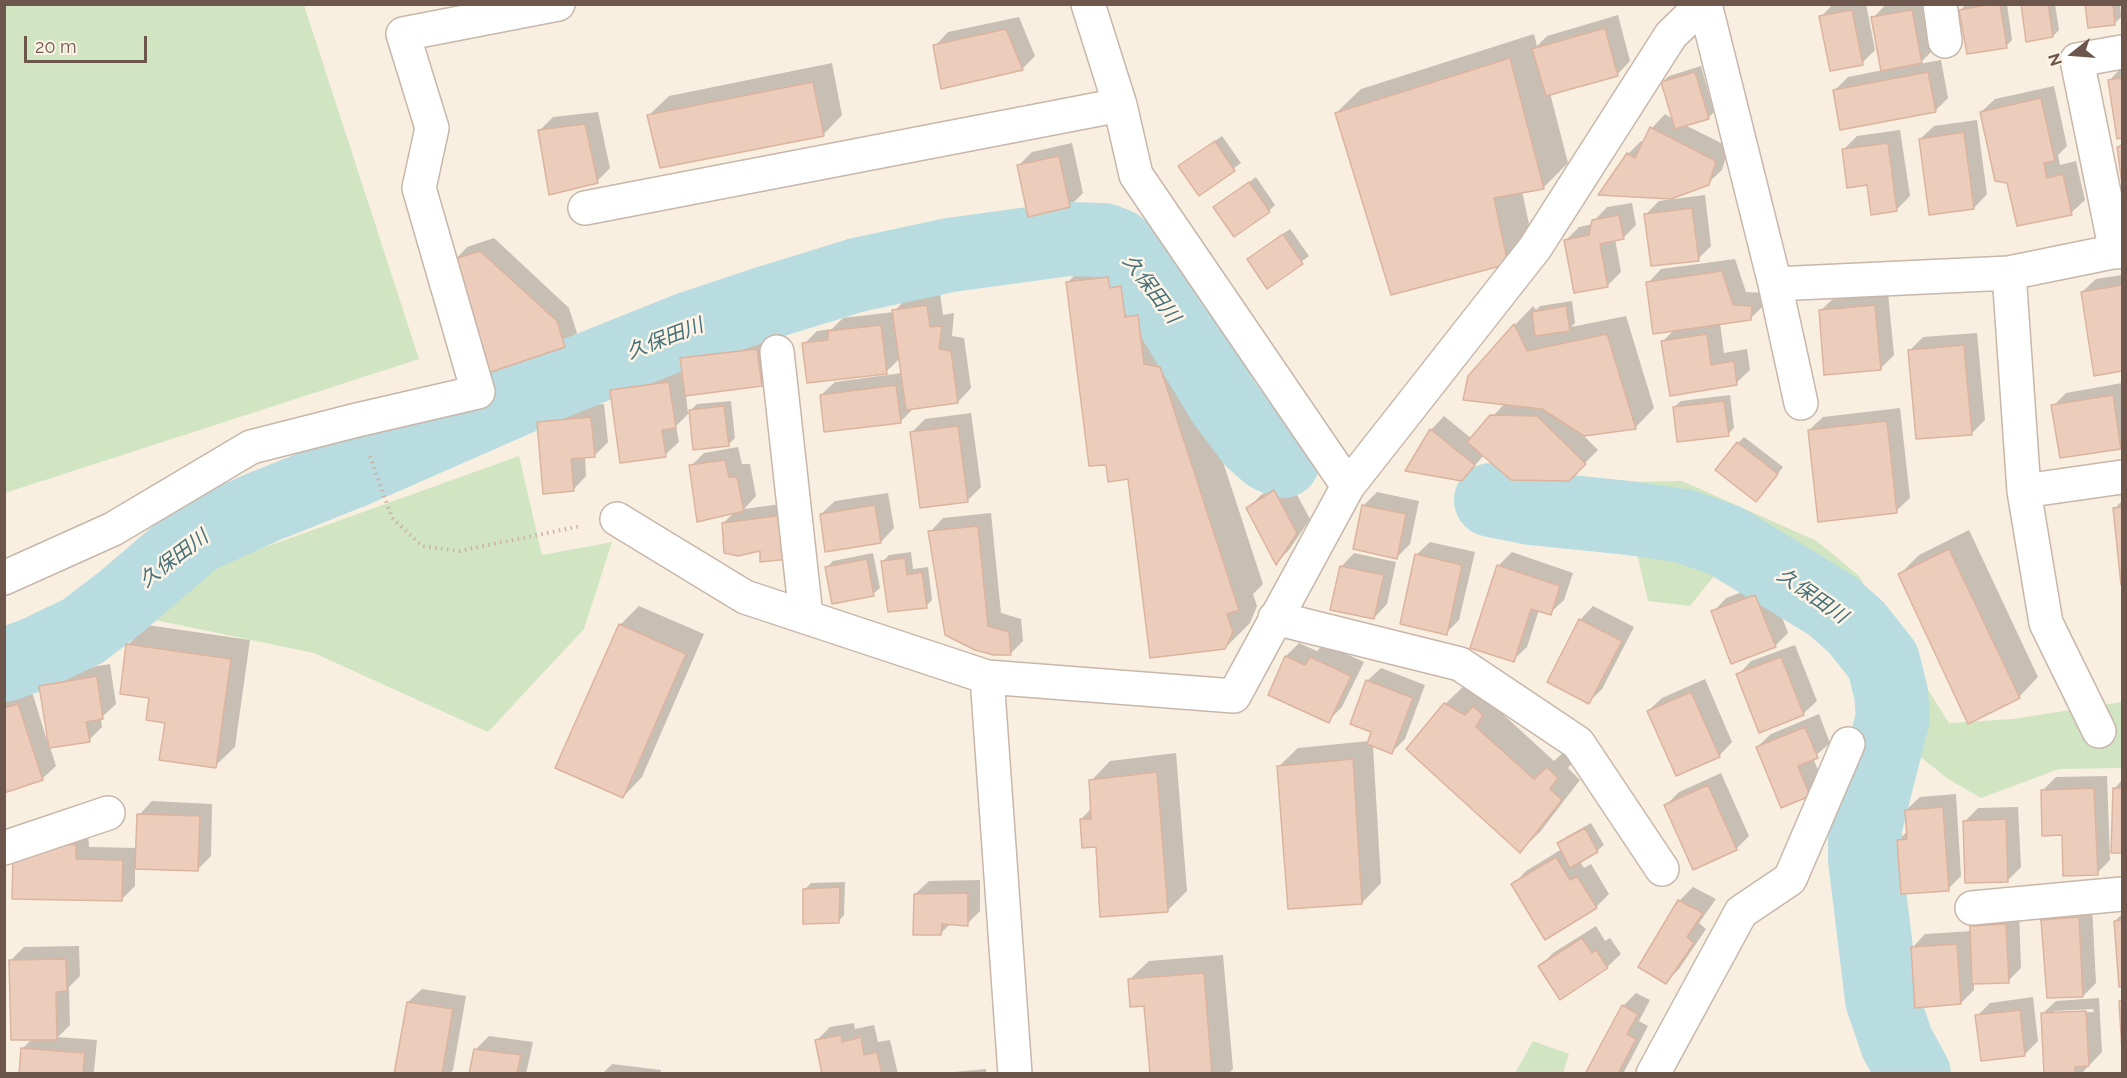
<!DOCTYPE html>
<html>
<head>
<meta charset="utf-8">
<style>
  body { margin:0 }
  #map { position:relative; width:2127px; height:1078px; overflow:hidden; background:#f9efe1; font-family:Raleway,sans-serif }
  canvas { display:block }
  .frame { position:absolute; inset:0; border:6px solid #6d564b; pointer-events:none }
  .north { position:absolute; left:2043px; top:24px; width:60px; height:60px; -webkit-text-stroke:4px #fdf3e6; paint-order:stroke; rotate:253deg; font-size:16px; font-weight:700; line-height:24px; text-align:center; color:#6d564b }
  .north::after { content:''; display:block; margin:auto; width:21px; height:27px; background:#6d564b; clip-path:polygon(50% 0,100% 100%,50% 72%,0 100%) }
  .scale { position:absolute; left:24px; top:36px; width:123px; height:27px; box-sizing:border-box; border:3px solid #6d564b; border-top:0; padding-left:8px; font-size:18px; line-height:21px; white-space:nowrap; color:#6d564b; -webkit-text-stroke:4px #fdf3e6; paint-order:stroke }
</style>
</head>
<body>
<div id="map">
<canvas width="2127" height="1078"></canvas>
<div class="frame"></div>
<div class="north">N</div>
<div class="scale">20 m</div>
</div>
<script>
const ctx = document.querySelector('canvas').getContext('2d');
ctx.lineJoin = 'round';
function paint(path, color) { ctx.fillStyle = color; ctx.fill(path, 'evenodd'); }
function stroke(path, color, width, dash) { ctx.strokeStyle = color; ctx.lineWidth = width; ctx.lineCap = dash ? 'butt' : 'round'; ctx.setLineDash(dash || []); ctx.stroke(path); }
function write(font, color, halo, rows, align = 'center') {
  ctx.font = font + ' Raleway,"Noto Sans JP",sans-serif'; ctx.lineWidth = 5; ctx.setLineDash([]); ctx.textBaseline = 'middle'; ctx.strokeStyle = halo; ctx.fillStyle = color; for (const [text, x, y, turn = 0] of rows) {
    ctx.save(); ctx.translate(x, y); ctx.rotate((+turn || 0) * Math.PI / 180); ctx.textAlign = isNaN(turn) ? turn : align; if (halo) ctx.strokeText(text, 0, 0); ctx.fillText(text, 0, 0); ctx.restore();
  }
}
paint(new Path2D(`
  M 4,5 L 304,5 L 419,359 L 5,493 Z
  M 519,456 L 542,555 L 612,542 L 584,629 L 488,732 L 314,653 L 150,619 L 179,578 Z
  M 1682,481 L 1817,541 L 1859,576 L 1888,626 L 1949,723 L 2013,719 L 2122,702 L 2122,768 L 2059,769 L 1981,798 L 1948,779 L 1912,750 L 1883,661 L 1856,627 L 1726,541 L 1715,575 L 1690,606 L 1648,601 L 1620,482 Z
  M 1533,1041 L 1569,1054 L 1563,1073 L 1515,1073 Z`), '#d1e5c2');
paint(new Path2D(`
  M 1833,4 L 1866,4 L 1875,50 L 1862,63 L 1821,17 Z
  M 1886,4 L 1926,4 L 1935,48 L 1919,64 L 1941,60 L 1948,98 L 1935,111 L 1835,90 L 1848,77 L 1883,70 L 1873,18 Z
  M 1966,4 L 2007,4 L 2012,40 L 2006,46 L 1961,10 Z
  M 2022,4 L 2055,4 L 2059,30 L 2053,36 Z
  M 2087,4 L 2120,4 L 2121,17 L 2115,23 Z
  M 1618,15 L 1630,61 L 1617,75 L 1550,93 L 1568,163 L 1543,188 L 1522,191 L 1532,238 L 1507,262 L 1336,113 L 1361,89 L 1534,34 L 1537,46 L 1547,36 Z
  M 1019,17 L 1035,56 L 1022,69 L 935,46 L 948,32 Z
  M 832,63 L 842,115 L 823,135 L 649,115 L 669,96 Z
  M 1701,66 L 1714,112 L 1708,118 L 1685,125 L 1729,147 L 1722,170 L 1708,183 L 1671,197 L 1628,154 L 1641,141 L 1644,143 L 1652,128 L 1665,114 L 1673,119 L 1662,82 L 1669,76 Z
  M 2122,67 L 2122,136 L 2118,137 L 2109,81 Z
  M 2054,86 L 2067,146 L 2058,155 L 2060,165 L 2076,161 L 2085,200 L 2071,213 L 2008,182 L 1981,112 L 1995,99 Z
  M 598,112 L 610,168 L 597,181 L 540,130 L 553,117 Z
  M 1977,120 L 1987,194 L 1974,208 L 1920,139 L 1934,126 Z
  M 1900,130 L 1910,196 L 1896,210 L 1868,184 L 1843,150 L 1857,136 Z
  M 1222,136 L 1241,163 L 1199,194 L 1180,166 Z
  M 1072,143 L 1083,193 L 1070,206 L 1019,165 L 1032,152 Z
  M 2122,143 L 2122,175 L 2118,147 Z
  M 1256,177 L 1275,205 L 1269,211 L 1215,208 Z
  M 1705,195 L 1711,246 L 1698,259 L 1646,214 L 1659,201 Z
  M 1632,203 L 1636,225 L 1623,238 L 1615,239 L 1621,272 L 1608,285 L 1576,292 L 1566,240 L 1579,227 L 1593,224 L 1594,221 L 1607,207 Z
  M 1290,229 L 1309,256 L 1267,287 L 1248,259 Z
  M 494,238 L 569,308 L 577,333 L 564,346 L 454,261 L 467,247 Z
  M 1132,254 L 1134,264 L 1146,262 L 1149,293 L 1162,292 L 1168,339 L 1184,343 L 1263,584 L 1253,594 L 1257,606 L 1250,623 L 1225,648 L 1129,477 L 1067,283 L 1092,258 Z
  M 1735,259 L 1746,292 L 1765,293 L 1764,305 L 1750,319 L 1720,323 L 1724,353 L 1747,349 L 1750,370 L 1736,383 L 1663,341 L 1675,329 L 1648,283 L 1661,269 Z
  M 2122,275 L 2122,370 L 2095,374 L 2082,292 L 2096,279 Z
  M 940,293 L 943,315 L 954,313 L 952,336 L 964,338 L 971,388 L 958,402 L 914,408 L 901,421 L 821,395 L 835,382 L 902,373 L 900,358 L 886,372 L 804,344 L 817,331 L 832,329 L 843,318 L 894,312 L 907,297 Z
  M 1888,293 L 1894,355 L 1880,369 L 1820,311 L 1834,298 Z
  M 1572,301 L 1575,323 L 1571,327 L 1626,316 L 1654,408 L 1635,428 L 1583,435 L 1598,450 L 1568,480 L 1484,455 L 1462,480 L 1407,470 L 1431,430 L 1444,416 L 1472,439 L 1505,403 L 1515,325 L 1533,306 L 1536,310 L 1540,306 Z
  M 1977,333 L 1985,420 L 1972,433 L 1909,351 L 1923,337 Z
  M 770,336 L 774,371 L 761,385 L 686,395 L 688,413 L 697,404 L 731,401 L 735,438 L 729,444 L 690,412 L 676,426 L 679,442 L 665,455 L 612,390 L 625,377 L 683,369 L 682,359 L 695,345 Z
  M 2122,383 L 2122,445 L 2120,447 L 2053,406 L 2066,393 Z
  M 1730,395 L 1734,428 L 1728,434 L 1674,407 L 1681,401 Z
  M 604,404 L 608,442 L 594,456 L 585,456 L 586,476 L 573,490 L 538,422 L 552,409 Z
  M 1900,408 L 1910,498 L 1896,511 L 1809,430 L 1823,417 Z
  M 971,413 L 981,487 L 967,501 L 912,432 L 925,419 Z
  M 1744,437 L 1783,467 L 1762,494 L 1738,443 Z
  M 738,447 L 742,464 L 750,464 L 756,496 L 744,509 L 796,502 L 762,549 L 723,523 L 735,512 L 691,466 L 704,453 Z
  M 1288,478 L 1310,519 L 1289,550 L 1276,563 L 1248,508 L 1261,495 Z
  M 1377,492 L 1419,501 L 1410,544 L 1397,557 L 1364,505 Z
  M 888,493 L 894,528 L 881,542 L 821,514 L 835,501 Z
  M 2122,501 L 2122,582 L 2115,508 Z
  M 991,513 L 1001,613 L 1021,619 L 1023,641 L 1010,654 L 995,654 L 930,532 L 943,518 Z
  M 1969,530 L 2038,677 L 2019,697 L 1900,574 L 1919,555 Z
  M 1430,542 L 1475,552 L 1459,620 L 1446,633 L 1416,555 Z
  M 911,552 L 913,569 L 928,567 L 932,600 L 926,606 L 883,561 L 889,555 Z
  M 1512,552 L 1573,573 L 1564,600 L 1550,613 L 1539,610 L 1527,647 L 1513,660 L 1498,566 Z
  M 873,553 L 880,588 L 873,594 L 827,567 L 833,561 Z
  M 1354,553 L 1396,562 L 1387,604 L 1374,618 L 1341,567 Z
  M 1769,582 L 1788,633 L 1775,646 L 1713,612 L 1726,598 Z
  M 639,606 L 704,634 L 642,777 L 623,797 L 620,625 Z
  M 1593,606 L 1634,627 L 1602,689 L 1589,702 L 1580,620 Z
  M 147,625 L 250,640 L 235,747 L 215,766 L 166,721 L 151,697 L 128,645 Z
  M 1299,643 L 1317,651 L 1324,644 L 1364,662 L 1342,707 L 1328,721 L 1270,694 L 1286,656 Z
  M 1795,645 L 1817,701 L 1803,714 L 1738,675 L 1751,661 Z
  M 110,664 L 116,704 L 101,718 L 102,727 L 89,740 L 50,747 L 56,766 L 42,779 L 4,791 L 4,700 L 32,692 L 47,740 L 49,739 L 41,686 L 54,673 Z
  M 1381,668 L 1425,685 L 1405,739 L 1392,752 L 1373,745 L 1381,883 L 1362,903 L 1278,767 L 1298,748 L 1369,741 L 1373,731 L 1367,681 Z
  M 1705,679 L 1732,742 L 1719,756 L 1648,711 L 1662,698 Z
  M 1465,685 L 1495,707 L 1554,761 L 1567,749 L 1577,758 L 1568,768 L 1580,780 L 1540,832 L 1520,851 L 1445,704 Z
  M 1819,714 L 1830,743 L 1813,758 L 1823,782 L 1810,795 L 1757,747 L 1771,734 Z
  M 1176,753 L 1187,891 L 1167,911 L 1097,845 L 1081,819 L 1092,808 L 1091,781 L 1110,761 Z
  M 1721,773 L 1749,836 L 1736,849 L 1666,805 L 1679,792 Z
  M 2107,776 L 2110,860 L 2097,873 L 2064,833 L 2042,791 L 2056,777 Z
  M 2122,780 L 2122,852 L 2112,852 L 2115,788 Z
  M 1956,794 L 1961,876 L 1948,889 L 1898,840 L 1908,831 L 1906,810 L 1920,797 Z
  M 152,801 L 212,804 L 211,856 L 197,870 L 135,867 L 135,886 L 121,900 L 14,898 L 46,832 L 88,832 L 89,847 L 138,848 L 139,815 Z
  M 2018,807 L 2021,867 L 2008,880 L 1964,822 L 1978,808 Z
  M 1591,823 L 1604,845 L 1597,851 L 1580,861 L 1584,868 L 1591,864 L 1609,894 L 1596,907 L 1513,885 L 1526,871 L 1562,849 L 1559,844 L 1566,837 Z
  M 980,880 L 980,911 L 967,924 L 951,923 L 940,934 L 915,894 L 929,881 Z
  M 845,882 L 844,915 L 838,922 L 804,890 L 811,883 Z
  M 1693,887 L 1716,899 L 1699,923 L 1706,929 L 1679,969 L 1666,982 L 1679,901 Z
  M 2092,904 L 2096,983 L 2083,996 L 2042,920 L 2055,907 Z
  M 2019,912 L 2021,968 L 2008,981 L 1974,983 L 1974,990 L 1961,1003 L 1912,948 L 1925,934 L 1972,931 L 1972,927 L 1985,913 Z
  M 2122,914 L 2122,985 L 2120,985 L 2115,921 Z
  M 1596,926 L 1605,941 L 1610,938 L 1621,954 L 1607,967 L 1540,966 L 1553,953 Z
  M 79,946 L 80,976 L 69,987 L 70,1025 L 58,1037 L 97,1040 L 94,1071 L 92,1074 L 21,1074 L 23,1048 L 33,1038 L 10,961 L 24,947 Z
  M 1223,955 L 1233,1069 L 1228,1074 L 1152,1074 L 1146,1005 L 1129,980 L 1149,961 Z
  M 422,989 L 466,996 L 453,1070 L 449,1074 L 396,1074 L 408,1002 Z
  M 1636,993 L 1650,1000 L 1639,1021 L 1648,1026 L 1623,1074 L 1586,1074 L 1623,1006 Z
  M 2033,997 L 2038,1041 L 2025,1054 L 1977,1016 L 1990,1003 Z
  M 2099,998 L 2102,1052 L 2081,1074 L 2046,1074 L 2042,1014 L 2056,1001 ZM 2093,1009 L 2094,1012 L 2054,1014 L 2054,1011 Z
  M 854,1023 L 855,1029 L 874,1025 L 878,1042 L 890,1040 L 898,1074 L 823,1074 L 816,1041 L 830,1027 Z
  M 489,1036 L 533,1042 L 526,1074 L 470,1074 L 476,1049 Z
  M 612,1064 L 661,1070 L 660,1074 L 602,1074 Z
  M 986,1069 L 986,1074 L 932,1074 Z`), '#0003');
stroke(new Path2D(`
  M 1491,500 L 1531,508 L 1629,518 L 1684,526 L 1726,541 L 1831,605 L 1856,627 L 1883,661 L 1891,693 L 1893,717 L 1865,827 L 1865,859 L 1882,999 L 1897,1043 L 1914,1074
  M 4,665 L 35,654 L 83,631 L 121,602 L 197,537 L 263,507 L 348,473 L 553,383 L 688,329 L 766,303 L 857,275 L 950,255 L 1067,239 L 1104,240 L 1117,245 L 1129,256 L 1165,305 L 1225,404 L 1253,441 L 1269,455 L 1283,461`), '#b8dce0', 74);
const building = new Path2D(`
  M 1991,4 L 2000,4 L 2007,48 L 1967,54 L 1959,10 Z
  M 2021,4 L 2048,4 L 2053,37 L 2026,42 Z
  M 2085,4 L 2113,4 L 2115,25 L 2088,28 Z
  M 1852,10 L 1863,65 L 1830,71 L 1819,16 Z
  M 1912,10 L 1922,63 L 1881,71 L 1871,17 Z
  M 1605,28 L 1618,76 L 1546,96 L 1532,49 Z
  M 1006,29 L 1023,70 L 941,89 L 933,45 Z
  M 1510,58 L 1544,189 L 1494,198 L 1508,264 L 1391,295 L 1335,113 Z
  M 1695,72 L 1709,119 L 1675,129 L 1661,82 Z
  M 1928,72 L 1936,112 L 1840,130 L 1833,90 Z
  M 2122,78 L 2122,138 L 2117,139 L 2108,80 Z
  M 813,82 L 824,136 L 660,168 L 647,115 Z
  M 2041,98 L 2055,161 L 2044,163 L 2047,178 L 2063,174 L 2072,215 L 2017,226 L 2007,183 L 1995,181 L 1980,112 Z
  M 585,124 L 598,183 L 549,195 L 538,130 Z
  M 1650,127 L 1716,161 L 1709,185 L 1671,199 L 1598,195 L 1627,153 L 1635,158 Z
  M 1964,132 L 1974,209 L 1929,215 L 1919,139 Z
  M 1215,141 L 1235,171 L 1199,196 L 1178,166 Z
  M 1888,143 L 1897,211 L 1871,215 L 1867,185 L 1847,188 L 1842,149 Z
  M 2122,146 L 2122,184 L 2117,147 Z
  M 1059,156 L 1070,207 L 1028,217 L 1017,165 Z
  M 1249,182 L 1270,212 L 1234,237 L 1213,207 Z
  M 1692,208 L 1699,261 L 1651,266 L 1644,214 Z
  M 1619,215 L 1624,239 L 1600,244 L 1608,287 L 1574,293 L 1564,240 L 1589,235 L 1592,220 Z
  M 1283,234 L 1303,264 L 1267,289 L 1247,259 Z
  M 480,251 L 557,321 L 565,347 L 488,373 L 452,260 Z
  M 1722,271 L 1733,305 L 1752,306 L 1751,320 L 1653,334 L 1646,282 Z
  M 1108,277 L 1110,288 L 1121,286 L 1125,317 L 1138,315 L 1144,364 L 1160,367 L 1239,610 L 1227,614 L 1233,632 L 1225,649 L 1150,658 L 1128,479 L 1108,482 L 1106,465 L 1089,466 L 1066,282 Z
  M 2122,285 L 2122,371 L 2094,376 L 2081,292 Z
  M 927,305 L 930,327 L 942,326 L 939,349 L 951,351 L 958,403 L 906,410 L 892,310 Z
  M 1875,305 L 1881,370 L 1824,375 L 1819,310 Z
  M 1566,306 L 1570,331 L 1535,336 L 1532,312 Z
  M 1514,324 L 1527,351 L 1607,334 L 1636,429 L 1584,436 L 1542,409 L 1463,400 L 1468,376 Z
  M 881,325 L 887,374 L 807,383 L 802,343 L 828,340 L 828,331 Z
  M 1707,334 L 1711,365 L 1734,361 L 1737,385 L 1670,396 L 1661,341 Z
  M 1964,345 L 1972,435 L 1916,439 L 1908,350 Z
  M 757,349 L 762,386 L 685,396 L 680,358 Z
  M 669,382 L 676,428 L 662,430 L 666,457 L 620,463 L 610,390 Z
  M 896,385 L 901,423 L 824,432 L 820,395 Z
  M 2113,395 L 2121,449 L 2060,458 L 2051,405 Z
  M 1724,401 L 1729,436 L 1677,442 L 1673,407 Z
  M 724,406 L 729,446 L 693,450 L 689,410 Z
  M 1490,415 L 1537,416 L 1586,464 L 1569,481 L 1511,480 L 1467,442 Z
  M 591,417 L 595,457 L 571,459 L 574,491 L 543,494 L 537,422 Z
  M 1887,421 L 1897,513 L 1818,522 L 1808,430 Z
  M 958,426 L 968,502 L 920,508 L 910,432 Z
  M 1430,429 L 1475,465 L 1462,481 L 1405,471 Z
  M 1737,442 L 1778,474 L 1756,502 L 1715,470 Z
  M 725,460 L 729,477 L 737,477 L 744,511 L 697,522 L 689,465 Z
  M 1274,490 L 1297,533 L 1276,565 L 1246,508 Z
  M 875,505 L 881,543 L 825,552 L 820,514 Z
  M 1362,505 L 1406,514 L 1397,559 L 1353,549 Z
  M 2122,507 L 2122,585 L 2121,585 L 2113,508 Z
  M 783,515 L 789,559 L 760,562 L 760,551 L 738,556 L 724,553 L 722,523 Z
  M 978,526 L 988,626 L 1009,632 L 1011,655 L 994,655 L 975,650 L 945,635 L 928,531 Z
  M 1949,549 L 2020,698 L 1968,724 L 1898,574 Z
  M 1415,554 L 1462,565 L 1447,635 L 1400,624 Z
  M 905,558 L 907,575 L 922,572 L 927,608 L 888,612 L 881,561 Z
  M 867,559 L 874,596 L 832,604 L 825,567 Z
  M 1497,565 L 1560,586 L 1551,615 L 1531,609 L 1514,662 L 1470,648 Z
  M 1340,566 L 1384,575 L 1374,619 L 1330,610 Z
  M 1755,595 L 1776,647 L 1731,664 L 1711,611 Z
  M 1579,619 L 1622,641 L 1589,704 L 1547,682 Z
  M 619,624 L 686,654 L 623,798 L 555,768 Z
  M 126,644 L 231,659 L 216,768 L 159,760 L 165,723 L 146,720 L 149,698 L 120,694 Z
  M 1285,656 L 1305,665 L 1310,657 L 1351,676 L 1329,723 L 1268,695 Z
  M 1781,657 L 1804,715 L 1759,733 L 1736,674 Z
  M 97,676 L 103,719 L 86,722 L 90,742 L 49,748 L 39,686 Z
  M 1366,680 L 1413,698 L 1392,754 L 1367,744 L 1371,732 L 1350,724 Z
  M 1691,692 L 1720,757 L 1676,776 L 1647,711 Z
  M 1444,703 L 1465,715 L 1473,706 L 1483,715 L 1476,727 L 1534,779 L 1547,767 L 1558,778 L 1550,789 L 1562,800 L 1520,853 L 1406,749 Z
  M 18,704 L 43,780 L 4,793 L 4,708 Z
  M 1805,727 L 1818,758 L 1798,766 L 1810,796 L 1781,808 L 1756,747 Z
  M 1353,759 L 1362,904 L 1288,909 L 1277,766 Z
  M 1157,772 L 1168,912 L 1100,917 L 1096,847 L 1082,848 L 1080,819 L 1091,819 L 1089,780 Z
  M 1708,785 L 1737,850 L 1693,870 L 1664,805 Z
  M 2094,788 L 2098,875 L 2063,876 L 2062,835 L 2042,836 L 2041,790 Z
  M 2113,788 L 2122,788 L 2122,853 L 2111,853 Z
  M 1943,807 L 1949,891 L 1901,894 L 1897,840 L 1907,839 L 1905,810 Z
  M 137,814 L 200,816 L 198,871 L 135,869 Z
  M 2006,819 L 2008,882 L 1965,883 L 1963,821 Z
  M 1585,828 L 1598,852 L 1570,868 L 1557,843 Z
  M 32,844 L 76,845 L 76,859 L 123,860 L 122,901 L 12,899 L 13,855 Z
  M 1556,857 L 1570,880 L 1577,876 L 1597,908 L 1545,940 L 1511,884 Z
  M 840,887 L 839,923 L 803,924 L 803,889 Z
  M 968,893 L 968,926 L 942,924 L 941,935 L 913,935 L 914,894 Z
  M 1678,900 L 1703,913 L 1687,937 L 1694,943 L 1666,984 L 1638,967 Z
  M 2079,917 L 2083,997 L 2047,998 L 2041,920 Z
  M 2122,920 L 2122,987 L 2119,987 L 2114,921 Z
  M 2006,924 L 2009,983 L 1972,984 L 1970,926 Z
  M 1582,938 L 1592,953 L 1596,950 L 1608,968 L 1560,1000 L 1538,966 Z
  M 1957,944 L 1961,1004 L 1915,1008 L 1911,947 Z
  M 66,959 L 67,991 L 56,992 L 57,1040 L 11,1040 L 9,960 Z
  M 1204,973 L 1212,1074 L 1150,1074 L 1144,1006 L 1130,1007 L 1128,979 Z
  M 2122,1000 L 2122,1051 L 2119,1001 Z
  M 407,1002 L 453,1009 L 442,1074 L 394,1074 Z
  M 1622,1005 L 1638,1014 L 1627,1034 L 1636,1039 L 1618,1074 L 1585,1074 Z
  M 2020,1010 L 2025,1056 L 1981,1061 L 1975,1015 Z
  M 2086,1011 L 2089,1066 L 2075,1067 L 2075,1074 L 2044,1074 L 2041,1013 Z
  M 841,1035 L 842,1042 L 861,1037 L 864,1055 L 877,1052 L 882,1074 L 822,1074 L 815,1040 Z
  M 21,1048 L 85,1053 L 83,1074 L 19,1074 Z
  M 474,1049 L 521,1055 L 517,1074 L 469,1074 Z`);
paint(building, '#eccdbc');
stroke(building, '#dcb39e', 1.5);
const minor = new Path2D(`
  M 1088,4 L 1120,105 L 1136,175 L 1348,486
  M 1705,4 L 1775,284 L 1801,403
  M 1940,4 L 1945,41
  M 585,208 L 1120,105
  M 2116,252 L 2077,60 L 2122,52
  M 2009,273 L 2024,491 L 2046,623 L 2099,731
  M 1775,284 L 2009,273 L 2122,250
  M 777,352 L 806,616
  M 2024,491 L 2122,477
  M 617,519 L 745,597 L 987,677
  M 4,578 L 113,529 L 251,447 L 357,420 L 478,392 L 419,188 L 432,128 L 403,34 L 558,4
  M 1275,618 L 1460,664 L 1578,743 L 1662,869
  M 4,848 L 108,813
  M 1972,908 L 2122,894
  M 1015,1074 L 987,677 L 1234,696 L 1348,486 L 1535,248 L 1671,35 L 1703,4
  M 1653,1074 L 1741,912 L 1790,879 L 1848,744`);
stroke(minor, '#c8b6aa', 36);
stroke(new Path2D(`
  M 370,456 L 392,518 L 422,546 L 459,551 L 581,526`), '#d0b0a0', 4, [1.5, 4.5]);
stroke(minor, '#fff', 33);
write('italic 20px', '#447278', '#fdf3e6', [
  ["久保田川",1151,289,53],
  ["久保田川",665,339,-21],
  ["久保田川",174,559,-37],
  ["久保田川",1812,596,35]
]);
</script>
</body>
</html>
